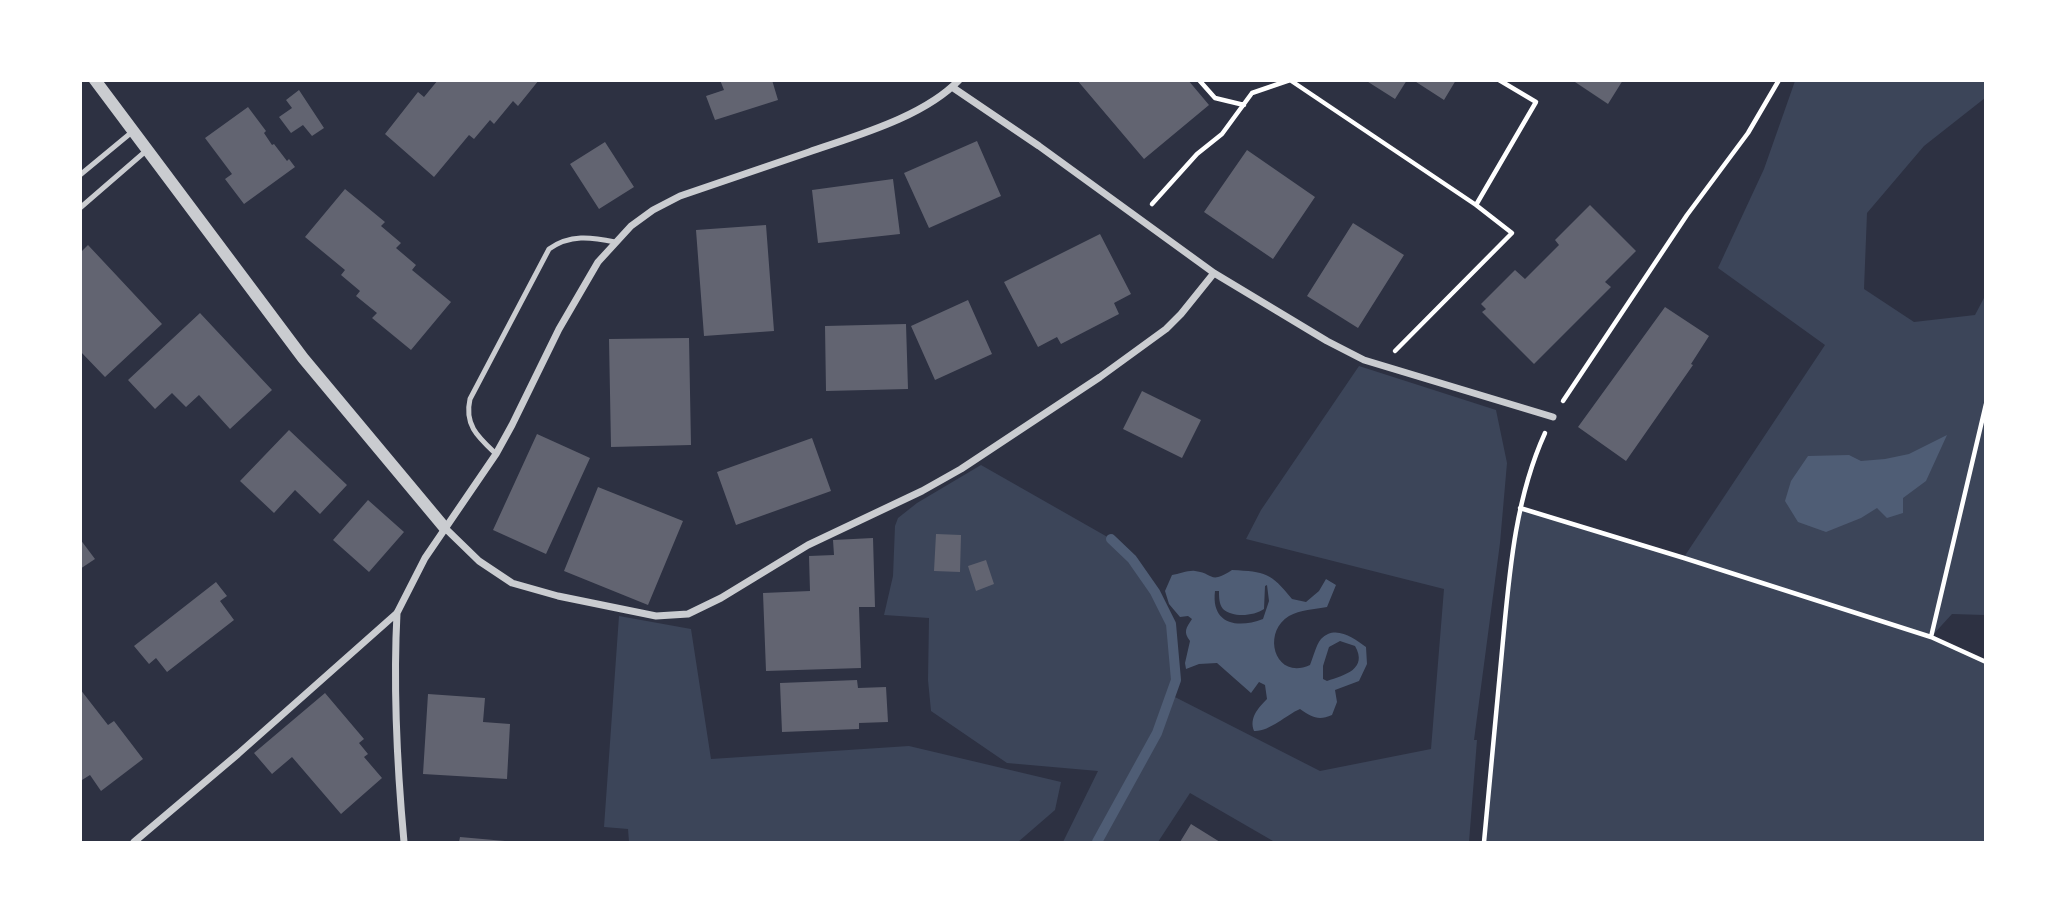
<!DOCTYPE html>
<html>
<head>
<meta charset="utf-8">
<style>
  body { margin:0 }
  #map { position:relative; width:2066px; height:923px; overflow:hidden; background:#2d3142; font-family:Rubik,sans-serif }
  canvas { display:block }
  .frame { position:absolute; inset:0; border:82px solid #fff; pointer-events:none }
</style>
</head>
<body>
<div id="map">
<canvas width="2066" height="923"></canvas>
<div class="frame"></div>
</div>
<script>
const ctx = document.querySelector('canvas').getContext('2d');
ctx.lineJoin = 'round';
function paint(path, color) { ctx.fillStyle = color; ctx.fill(path, 'evenodd'); }
function stroke(path, color, width, dash) { ctx.strokeStyle = color; ctx.lineWidth = width; ctx.lineCap = dash ? 'butt' : 'round'; ctx.setLineDash(dash || []); ctx.stroke(path); }
paint(new Path2D(`
  M 1795,81 L 1985,81 L 1985,98 L 1924,146 L 1867,213 L 1864,289 L 1914,322 L 1975,315 L 1985,296 L 1985,615 L 1952,614 L 1931,637 L 1985,662 L 1985,842 L 1484,842 L 1510,569 L 1520,508 L 1684,557 L 1825,345 L 1718,268 L 1764,169 Z
  M 1359,366 L 1496,410 L 1507,463 L 1500,543 L 1474,740 L 1477,740 L 1469,842 L 1273,842 L 1273,841 L 1190,793 L 1158,842 L 1063,842 L 1098,771 L 1007,763 L 931,711 L 928,680 L 929,618 L 884,615 L 893,576 L 895,526 L 898,518 L 917,503 L 981,465 L 1111,539 L 1132,559 L 1155,592 L 1171,624 L 1176,680 L 1171,695 L 1320,771 L 1431,749 L 1444,589 L 1246,539 L 1261,510 Z
  M 619,616 L 691,629 L 711,759 L 909,746 L 1061,782 L 1055,810 L 1018,842 L 629,842 L 628,829 L 604,827 Z`), '#3c4559');
paint(new Path2D(`
  M 1947,435 L 1926,481 L 1903,498 L 1903,513 L 1887,518 L 1877,508 L 1861,518 L 1826,532 L 1798,522 L 1785,501 L 1791,481 L 1808,456 L 1849,455 L 1861,461 L 1885,459 L 1909,454 Z
  M 1232,570 C 1266,572 1270,572 1292,599 L 1306,602 L 1319,591 L 1326,579 L 1336,585 L 1327,607 C 1315,609 1300,610 1289,616 C 1261,633 1275,681 1310,665 C 1313,658 1316,645 1321,639 C 1335,624 1354,638 1366,647 L 1367,664 L 1359,681 L 1335,690 L 1337,702 L 1332,715 C 1318,721 1312,717 1300,709 C 1286,715 1269,732 1254,731 C 1249,718 1258,708 1267,699 L 1265,685 L 1259,682 L 1251,693 L 1217,663 L 1199,664 L 1186,669 L 1185,663 L 1190,641 C 1183,632 1186,628 1192,619 L 1188,616 L 1180,617 L 1169,604 L 1165,591 L 1172,575 C 1179,574 1189,570 1195,571 C 1214,573 1209,585 1232,570 ZM 1267,585 L 1269,601 L 1263,619 C 1237,629 1211,624 1215,591 L 1219,591 C 1219,597 1219,604 1223,609 C 1233,618 1254,616 1264,609 L 1265,586 ZM 1340,641 L 1355,646 C 1368,669 1345,675 1327,681 L 1323,679 L 1323,666 L 1329,647 Z`), '#4f5d75');
stroke(new Path2D(`
  M 1097,842 L 1157,733 L 1176,680 L 1171,624 L 1155,592 L 1132,559 L 1111,539`), '#4f5d75', 10);
paint(new Path2D(`
  M 438,80 L 444,81 L 539,80 L 518,106 L 513,101 L 494,124 L 490,120 L 474,139 L 469,135 L 434,177 L 385,134 L 418,92 L 424,97 Z
  M 720,80 L 772,80 L 778,100 L 715,120 L 706,96 L 724,90 Z
  M 1077,80 L 1188,80 L 1209,105 L 1144,159 Z
  M 1365,80 L 1407,80 L 1395,99 Z
  M 1413,80 L 1456,80 L 1444,100 Z
  M 1572,80 L 1623,80 L 1608,104 Z
  M 299,90 L 324,128 L 312,136 L 303,125 L 291,133 L 279,117 L 292,108 L 286,100 Z
  M 248,107 L 266,131 L 264,133 L 272,145 L 274,144 L 287,161 L 289,159 L 295,167 L 244,204 L 225,179 L 232,174 L 205,138 Z
  M 977,141 L 1001,196 L 929,228 L 904,173 Z
  M 605,142 L 634,187 L 599,209 L 570,164 Z
  M 1247,150 L 1315,197 L 1273,259 L 1204,212 Z
  M 893,179 L 900,234 L 818,243 L 812,190 Z
  M 345,189 L 385,222 L 381,226 L 401,243 L 396,248 L 416,265 L 412,270 L 451,302 L 411,350 L 372,318 L 377,313 L 356,296 L 360,291 L 341,275 L 345,270 L 305,237 Z
  M 1590,205 L 1636,251 L 1605,282 L 1611,287 L 1534,364 L 1482,312 L 1486,309 L 1481,304 L 1515,270 L 1525,279 L 1559,245 L 1555,240 Z
  M 1353,223 L 1404,255 L 1358,328 L 1307,296 Z
  M 766,225 L 774,331 L 704,336 L 696,230 Z
  M 1100,234 L 1131,294 L 1114,303 L 1119,314 L 1061,344 L 1057,337 L 1038,347 L 1004,282 Z
  M 88,245 L 162,324 L 105,377 L 80,351 L 80,253 Z
  M 968,300 L 992,354 L 935,380 L 911,326 Z
  M 1665,307 L 1709,336 L 1691,364 L 1693,365 L 1626,461 L 1578,427 Z
  M 200,313 L 272,390 L 230,429 L 199,395 L 186,407 L 172,393 L 155,409 L 128,380 Z
  M 906,324 L 908,389 L 826,391 L 825,326 Z
  M 689,338 L 691,445 L 611,447 L 609,339 Z
  M 1142,391 L 1201,420 L 1182,458 L 1123,429 Z
  M 289,430 L 347,485 L 320,514 L 295,490 L 274,513 L 240,481 Z
  M 537,434 L 590,458 L 546,554 L 493,530 Z
  M 812,438 L 831,491 L 736,525 L 717,472 Z
  M 598,487 L 683,521 L 648,605 L 564,571 Z
  M 368,500 L 404,532 L 369,572 L 333,540 Z
  M 936,534 L 961,535 L 960,572 L 934,571 Z
  M 873,538 L 875,607 L 859,607 L 861,668 L 766,671 L 763,593 L 810,591 L 809,556 L 834,555 L 833,540 Z
  M 80,539 L 95,559 L 80,569 Z
  M 986,560 L 994,584 L 976,591 L 968,566 Z
  M 216,582 L 227,596 L 220,601 L 234,620 L 167,672 L 156,658 L 149,664 L 134,646 Z
  M 857,680 L 858,688 L 886,687 L 888,722 L 859,723 L 859,729 L 782,732 L 780,683 Z
  M 80,689 L 108,725 L 114,721 L 143,759 L 101,791 L 90,775 L 82,780 L 80,778 Z
  M 325,693 L 364,739 L 359,743 L 368,754 L 364,757 L 382,778 L 341,814 L 292,757 L 272,774 L 254,753 Z
  M 428,694 L 485,698 L 483,722 L 510,724 L 507,779 L 423,774 Z
  M 1191,824 L 1220,842 L 1180,842 Z
  M 460,837 L 505,841 L 505,842 L 459,842 Z`), '#626471');
stroke(new Path2D(`
  M 1199,80 L 1215,98 L 1244,105
  M 1290,80 L 1476,205 L 1512,233 L 1395,351
  M 1152,204 L 1197,154 L 1222,134 L 1252,93 L 1290,80
  M 1476,205 L 1536,102 L 1499,80
  M 1563,401 L 1687,215 L 1748,133 L 1779,80
  M 1520,508 L 1684,558 L 1931,637 L 1986,662
  M 1931,637 L 1986,404
  M 1484,842 C 1490,779 1496,715 1502,651 C 1509,578 1514,501 1545,433`), '#fff', 4.5);
stroke(new Path2D(`
  M 80,175 L 132,132
  M 80,208 L 147,150
  M 496,454 C 478,437 464,425 470,399 L 549,249 C 570,234 591,237 615,242`), '#caccd0', 5);
stroke(new Path2D(`
  M 952,87 L 1039,146 L 1214,273 L 1327,341 L 1364,360 L 1553,417
  M 444,527 L 479,561 L 512,583 L 558,596 L 656,616 L 688,614 L 721,598 L 808,545 L 922,491 L 961,469 L 1100,377 L 1166,329 L 1181,314 L 1214,273
  M 397,613 C 393,690 397,766 404,842
  M 134,842 L 238,754 L 397,613 L 425,558 L 496,454 L 512,425 L 559,329 L 598,262 L 631,226 L 653,210 L 680,196 C 723,181 766,167 809,152 C 855,136 924,117 959,80`), '#caccd0', 7);
stroke(new Path2D(`
  M 95,80 L 303,358 L 444,527`), '#caccd0', 12);
</script>
</body>
</html>
